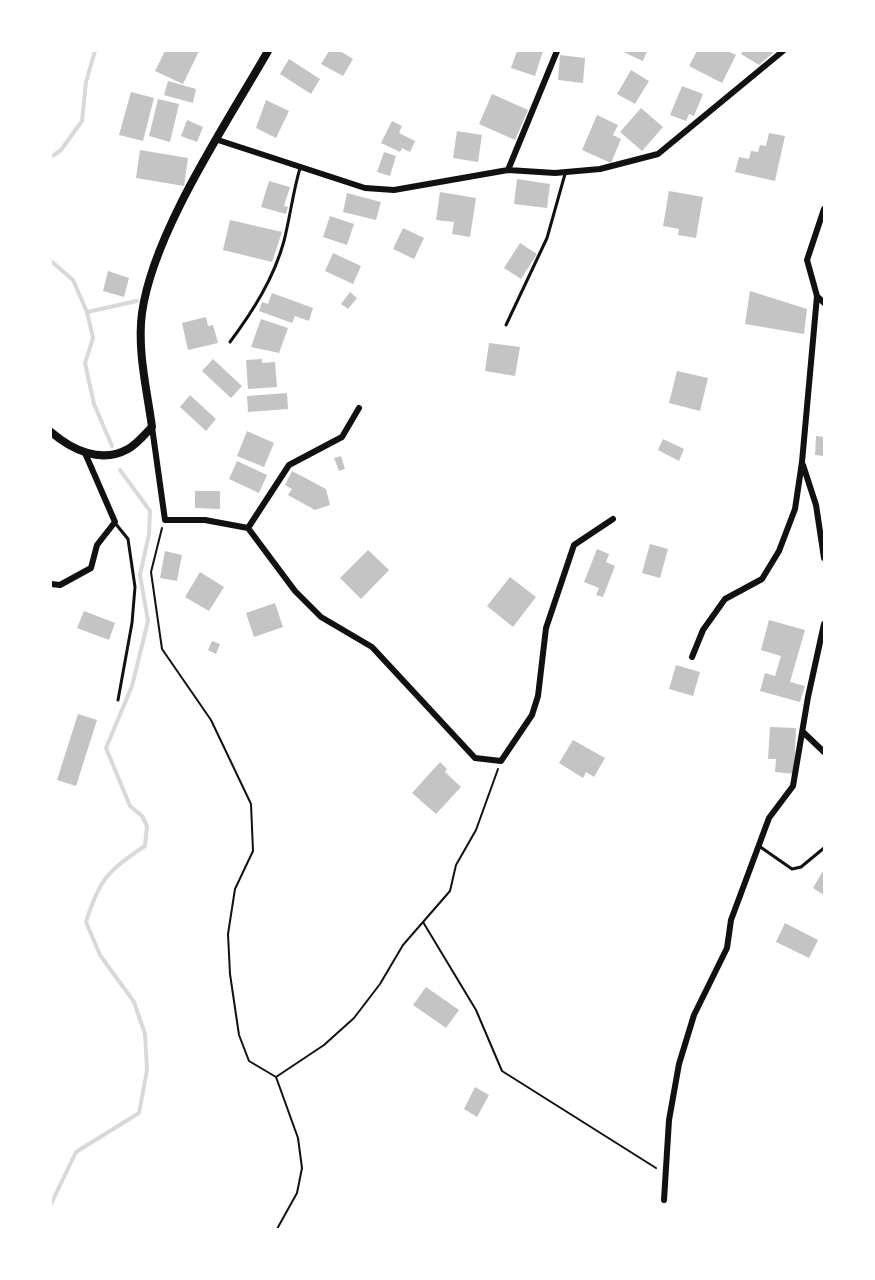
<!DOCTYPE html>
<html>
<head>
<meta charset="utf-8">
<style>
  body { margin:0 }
  #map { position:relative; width:875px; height:1280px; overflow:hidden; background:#fff; font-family:"Titillium Web",sans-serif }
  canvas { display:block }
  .frame { position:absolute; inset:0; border:52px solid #fff; pointer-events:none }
</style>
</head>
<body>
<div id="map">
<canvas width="875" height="1280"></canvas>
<div class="frame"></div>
</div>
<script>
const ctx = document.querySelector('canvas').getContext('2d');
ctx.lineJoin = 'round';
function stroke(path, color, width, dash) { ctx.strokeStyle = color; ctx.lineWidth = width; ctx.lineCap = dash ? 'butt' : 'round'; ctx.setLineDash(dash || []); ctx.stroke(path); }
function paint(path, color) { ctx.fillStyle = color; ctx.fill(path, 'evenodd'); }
stroke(new Path2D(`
  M 51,157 L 61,150 L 82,121 L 86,82 L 95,51
  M 51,261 L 73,280 L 87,312 L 93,338 L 85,363 L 94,404 L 112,446
  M 87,312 L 137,301
  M 51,1204 L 76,1152 L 139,1113 L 147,1070 L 145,1034 L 134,1002 L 100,955 L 86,922 C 99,880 108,870 145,846 L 147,826 L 142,816 L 130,806 L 106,748 L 132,686 L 148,621 L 140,575 L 149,534 L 150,511 L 120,470`), '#d9d9d9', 4);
paint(new Path2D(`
  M 165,51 L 199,51 L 183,84 L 155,71 Z
  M 329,51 L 340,51 L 353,59 L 343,76 L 321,64 Z
  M 517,51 L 543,51 L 535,76 L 511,68 Z
  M 621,51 L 647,51 L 643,61 Z
  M 697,51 L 728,51 L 736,55 L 722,83 L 689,66 Z
  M 743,51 L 775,51 L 759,65 L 741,54 Z
  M 560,55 L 585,58 L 583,83 L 558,80 Z
  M 289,59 L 320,79 L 311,94 L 280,74 Z
  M 631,70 L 649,81 L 635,104 L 617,94 Z
  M 168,81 L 196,89 L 193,103 L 164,95 Z
  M 682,86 L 703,94 L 694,116 L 689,114 L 686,121 L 670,115 Z
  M 131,92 L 154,98 L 143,141 L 119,135 Z
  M 492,94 L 528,110 L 515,140 L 479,124 Z
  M 158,99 L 179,104 L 170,142 L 149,136 Z
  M 266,100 L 289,111 L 276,138 L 256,128 Z
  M 641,108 L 663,127 L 642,151 L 620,132 Z
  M 597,115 L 618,125 L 613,135 L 621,139 L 611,163 L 582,150 Z
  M 187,120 L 203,127 L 197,142 L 181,136 Z
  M 392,121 L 402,126 L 399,133 L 415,141 L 410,152 L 402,148 L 400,152 L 381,143 Z
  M 457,131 L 482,135 L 478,162 L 453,158 Z
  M 769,133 L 785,136 L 775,181 L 735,172 L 739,157 L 749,159 L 751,151 L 758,152 L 760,145 L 766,146 Z
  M 140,150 L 188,158 L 184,186 L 136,178 Z
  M 384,152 L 396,156 L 390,176 L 377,172 Z
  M 517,179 L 550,184 L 547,208 L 514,204 Z
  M 269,181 L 290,187 L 284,206 L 288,207 L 286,214 L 261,207 Z
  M 669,191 L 703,197 L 696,238 L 678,235 L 679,229 L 663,226 Z
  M 440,192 L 476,198 L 470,237 L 452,234 L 454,222 L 436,220 Z
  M 347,193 L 381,202 L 376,220 L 343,212 Z
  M 330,216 L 354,224 L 347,245 L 323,237 Z
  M 230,220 L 282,232 L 272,262 L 223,250 Z
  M 403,228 L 424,238 L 414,259 L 393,249 Z
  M 520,243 L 537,254 L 521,279 L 504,268 Z
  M 333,253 L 361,266 L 353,284 L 325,271 Z
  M 108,271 L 129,278 L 124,297 L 103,291 Z
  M 750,291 L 807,309 L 804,334 L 745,324 Z
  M 350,292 L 357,298 L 348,309 L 341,304 Z
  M 272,293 L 313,308 L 309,321 L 295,316 L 292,323 L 259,311 L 262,302 L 268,304 Z
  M 206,317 L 208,326 L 213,325 L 218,343 L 188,350 L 182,323 Z
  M 261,319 L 288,328 L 279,353 L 251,347 Z
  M 489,343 L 520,347 L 515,376 L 485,371 Z
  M 213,359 L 242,386 L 231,398 L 202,371 Z
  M 262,359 L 262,363 L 275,362 L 277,387 L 248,389 L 246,360 Z
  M 677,371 L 708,378 L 700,411 L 669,403 Z
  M 287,393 L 288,409 L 248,412 L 247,396 Z
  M 190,395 L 216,419 L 206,431 L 180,407 Z
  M 247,431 L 274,443 L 264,467 L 237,456 Z
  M 816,436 L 824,437 L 824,456 L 815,455 Z
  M 663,439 L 684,449 L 679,461 L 658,450 Z
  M 341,456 L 345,469 L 339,471 L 334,458 Z
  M 237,461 L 267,475 L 259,493 L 229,479 Z
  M 292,471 L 326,489 L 330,505 L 315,510 L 288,495 L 292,489 L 285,485 Z
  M 195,491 L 220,491 L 220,509 L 195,508 Z
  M 650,544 L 668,549 L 660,578 L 642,573 Z
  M 597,549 L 609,554 L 606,562 L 615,566 L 603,597 L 596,595 L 599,588 L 584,582 Z
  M 368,550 L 389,570 L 361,599 L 340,578 Z
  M 165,551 L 182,555 L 177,581 L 160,578 Z
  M 200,572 L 224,587 L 209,611 L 185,597 Z
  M 510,577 L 536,597 L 513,627 L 487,606 Z
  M 275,603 L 283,627 L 254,637 L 246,613 Z
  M 84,611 L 115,623 L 109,640 L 77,628 Z
  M 769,620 L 805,630 L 790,682 L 805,686 L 800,702 L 760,691 L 765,673 L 775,676 L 781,656 L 761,650 Z
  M 212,641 L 220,644 L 216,654 L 208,650 Z
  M 676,665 L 700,672 L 693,696 L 669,689 Z
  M 78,714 L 97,720 L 76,786 L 57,780 Z
  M 770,727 L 796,728 L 794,774 L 775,772 L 776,759 L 768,759 Z
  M 573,740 L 605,758 L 594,777 L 586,772 L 583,778 L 559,763 Z
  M 440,762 L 447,769 L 445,772 L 461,787 L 436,814 L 412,793 Z
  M 824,869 L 824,895 L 813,888 Z
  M 785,923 L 818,940 L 809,958 L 776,942 Z
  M 426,987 L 459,1010 L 446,1028 L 413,1005 Z
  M 475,1087 L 489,1095 L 477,1117 L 464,1109 Z`), '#c4c4c4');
stroke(new Path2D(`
  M 162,528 L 151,572 L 162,649 L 211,720 L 251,804 L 253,851 L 235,889 L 228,934 L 230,974 L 239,1035 L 249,1061 L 276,1077 L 298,1138 L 302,1168 L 297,1193 L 277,1229
  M 423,922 L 476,1010 L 502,1071 L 656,1168
  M 276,1077 L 324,1045 L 354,1018 L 380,984 L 403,945 L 450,891 L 456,865 L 476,830 L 498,769`), '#111', 2);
stroke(new Path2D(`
  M 506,325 L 547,238 L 565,174
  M 230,342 C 253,311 274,278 284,241 C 290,217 293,192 300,168
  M 115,523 L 128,539 L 135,587 L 132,623 L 118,700
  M 759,846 L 792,869 L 801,867 L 824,848`), '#111', 3);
stroke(new Path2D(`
  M 218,140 L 365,188 L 394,190 L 508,170 L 555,173 L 600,169 L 658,154 L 783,51
  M 508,170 L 557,51
  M 824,209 L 807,260 L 817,296 L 824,303
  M 152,427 L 165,520 L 205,520 L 248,528 L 295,591 L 321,617 L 372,647 L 475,758 L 501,761 L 532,715 L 538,696 L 546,628 L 574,545 L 613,519
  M 803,465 L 816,505 L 824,558
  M 248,528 L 289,465 L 342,437 L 359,408
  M 51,584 L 60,585 L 91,568 L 97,545 L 115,522 L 85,453
  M 692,657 L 703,630 L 725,599 L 762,579 L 779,551 L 795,509 L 802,462 L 817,296
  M 803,732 L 824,752
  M 664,1200 L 669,1120 L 679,1064 L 694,1015 L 727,948 L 731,920 L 769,818 L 793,786 L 808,697 L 824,624`), '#111', 6);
stroke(new Path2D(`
  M 51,432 C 72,450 101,464 128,449 C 137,444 145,434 152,427 C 147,390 137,350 142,313 C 153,232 227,123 268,51`), '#111', 8);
</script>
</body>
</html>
